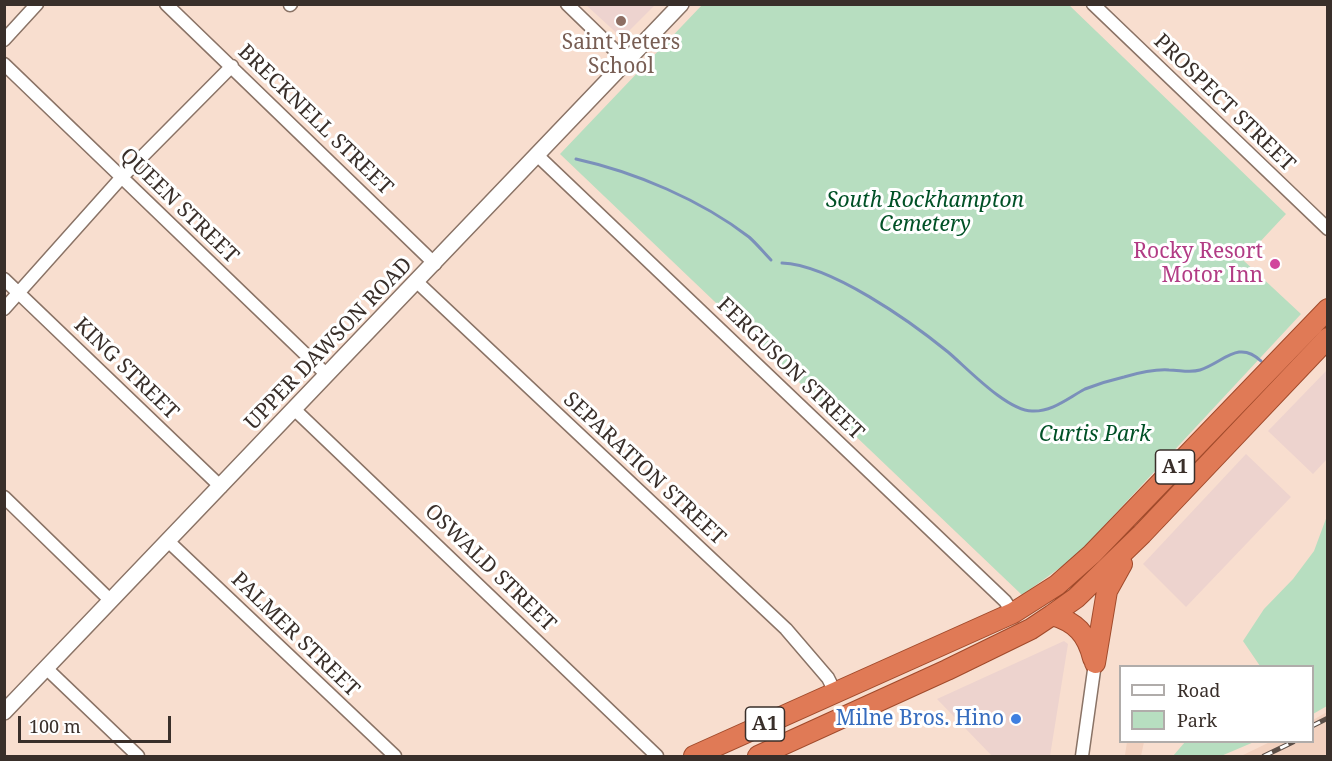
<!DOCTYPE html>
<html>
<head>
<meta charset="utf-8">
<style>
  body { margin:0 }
  #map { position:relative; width:1332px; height:761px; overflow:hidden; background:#f8decf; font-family:"Noto Serif",serif }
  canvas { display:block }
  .frame { position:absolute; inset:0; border:6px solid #392f2a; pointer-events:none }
  .legend { position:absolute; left:1119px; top:665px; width:195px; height:78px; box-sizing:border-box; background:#fff; border:2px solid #b0acaa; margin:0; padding:8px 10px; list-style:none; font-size:18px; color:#392f2a }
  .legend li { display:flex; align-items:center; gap:12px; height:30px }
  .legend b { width:30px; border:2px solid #b0acaa }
  .scale { position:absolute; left:18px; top:716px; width:153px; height:27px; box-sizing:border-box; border:3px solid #392f2a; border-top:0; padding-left:8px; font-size:18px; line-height:21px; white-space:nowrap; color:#392f2a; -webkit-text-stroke:4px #fff; paint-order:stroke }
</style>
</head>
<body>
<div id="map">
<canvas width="1332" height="761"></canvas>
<div class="frame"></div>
<ul class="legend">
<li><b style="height:8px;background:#fff"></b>Road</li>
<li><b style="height:16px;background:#b7dec0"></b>Park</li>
</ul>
<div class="scale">100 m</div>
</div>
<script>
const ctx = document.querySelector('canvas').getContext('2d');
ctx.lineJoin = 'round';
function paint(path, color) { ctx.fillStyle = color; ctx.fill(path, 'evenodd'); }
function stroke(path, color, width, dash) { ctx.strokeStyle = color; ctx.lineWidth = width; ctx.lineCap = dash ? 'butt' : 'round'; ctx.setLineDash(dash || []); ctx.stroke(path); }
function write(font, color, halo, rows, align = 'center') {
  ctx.font = font + ' "Noto Serif",serif'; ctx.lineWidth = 6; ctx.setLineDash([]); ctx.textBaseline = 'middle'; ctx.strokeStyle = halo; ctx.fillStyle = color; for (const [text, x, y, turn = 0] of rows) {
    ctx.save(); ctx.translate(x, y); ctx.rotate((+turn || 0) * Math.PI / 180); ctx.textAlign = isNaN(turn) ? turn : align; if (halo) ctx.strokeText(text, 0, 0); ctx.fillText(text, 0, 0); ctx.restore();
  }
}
paint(new Path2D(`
  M 1327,370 L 1327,459 L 1313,474 L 1268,431 Z
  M 1246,454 L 1291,497 L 1186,607 L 1143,564 Z
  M 1064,641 L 1068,644 L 1050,756 L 992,756 L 937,699 Z`), '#edd3ce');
paint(new Path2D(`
  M 1327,712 L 1327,756 L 1241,756 L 1270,742 L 1312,742 L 1313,720 Z
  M 1127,742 L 1144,742 L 1141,756 L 1125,755 Z`), '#f2d1bf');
paint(new Path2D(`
  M 586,5 L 655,5 L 622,38 Z`), '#edd3cf');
paint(new Path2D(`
  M 702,5 L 1069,5 L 1286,214 L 1243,260 L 1301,314 L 1075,557 L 1022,595 L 560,154 Z
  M 1327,516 L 1327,706 L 1313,714 L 1312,666 L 1260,666 L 1243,641 L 1264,609 L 1293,579 L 1314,551 Z
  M 1185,742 L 1254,742 L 1221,756 L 1173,756 Z`), '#b7dec0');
stroke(new Path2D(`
  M 576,159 C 635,172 701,200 749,237 C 757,244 764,253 771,260
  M 782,263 C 831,265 910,321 948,352 C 967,368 1007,411 1032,411 C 1052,412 1068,398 1085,389 C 1098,384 1111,380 1124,377 C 1138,373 1154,369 1169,370 C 1180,370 1190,373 1200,370 C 1223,363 1238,339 1261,361`), '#7b90ba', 3);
const minor = new Path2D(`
  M 166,4 L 435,264
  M 567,4 L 627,62
  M 1093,4 L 1328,229
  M 290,5 L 291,4
  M 4,40 L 37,4
  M 4,64 L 327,375
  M 538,156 L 1005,601 L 1013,613
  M 4,279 L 221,487
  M 417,282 L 786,629 L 828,678 L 835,692
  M 4,309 L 121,178 L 232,66
  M 294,409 L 657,756
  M 4,497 L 111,601
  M 168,541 L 395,756
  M 46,668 L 138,756
  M 1082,756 L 1095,663`);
const tertiary = new Path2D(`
  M 4,712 L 681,4`);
const trunk = new Path2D(`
  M 1052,615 C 1076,622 1087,634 1093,658
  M 1095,663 L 1107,591 L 1122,564
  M 694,756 L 1013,613 L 1057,585 L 1092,554 L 1328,309
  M 758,756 L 947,670 L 1031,629 L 1052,615 L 1076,598 L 1142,534 L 1328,338`);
stroke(minor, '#8a7366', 15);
stroke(tertiary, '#8a7366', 18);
stroke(trunk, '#a04a2b', 22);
stroke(minor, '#fff', 12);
stroke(tertiary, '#fff', 15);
stroke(trunk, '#e07a56', 20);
const rail = new Path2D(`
  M 1312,726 L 1328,718
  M 1264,756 L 1293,742`);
stroke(rail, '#5b4e47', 5);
stroke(rail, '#fff', 3, [9]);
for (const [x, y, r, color] of [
  [621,21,6,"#8d6e63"],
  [1275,264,6,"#d1479c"],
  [1016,719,6,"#3f7fe0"]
]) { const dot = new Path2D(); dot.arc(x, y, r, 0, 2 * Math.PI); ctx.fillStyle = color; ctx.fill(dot); stroke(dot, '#fff', 2); }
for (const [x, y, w] of [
  [1175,467,39],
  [765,724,39]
]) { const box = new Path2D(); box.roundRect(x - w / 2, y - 17, w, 34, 4.5); ctx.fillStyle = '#fff'; ctx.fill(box); stroke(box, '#392f2a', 1.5); }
write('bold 20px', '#392f2a', null, [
  ["A1",1175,467],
  ["A1",765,724]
]);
write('21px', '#785e54', '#fff', [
  ["Saint Peters",621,43],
  ["School",621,67]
]);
write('21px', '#392f2a', '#fff', [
  ["PROSPECT STREET",1224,103,44],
  ["BRECKNELL STREET",315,120,44],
  ["QUEEN STREET",179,206,44],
  ["UPPER DAWSON ROAD",329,344,-46],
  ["KING STREET",126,369,44],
  ["FERGUSON STREET",790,369,44],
  ["SEPARATION STREET",644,469,43],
  ["OSWALD STREET",490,568,44],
  ["PALMER STREET",295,635,44]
]);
write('italic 21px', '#005126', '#fff', [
  ["South Rockhampton",925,201],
  ["Cemetery",925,225],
  ["Curtis Park",1095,435]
]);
write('21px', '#b23c85', '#fff', [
  ["Rocky Resort",1263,252],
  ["Motor Inn",1263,276]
], 'right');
write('21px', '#366cbe', '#fff', [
  ["Milne Bros. Hino",1004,719]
], 'right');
</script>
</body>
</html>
